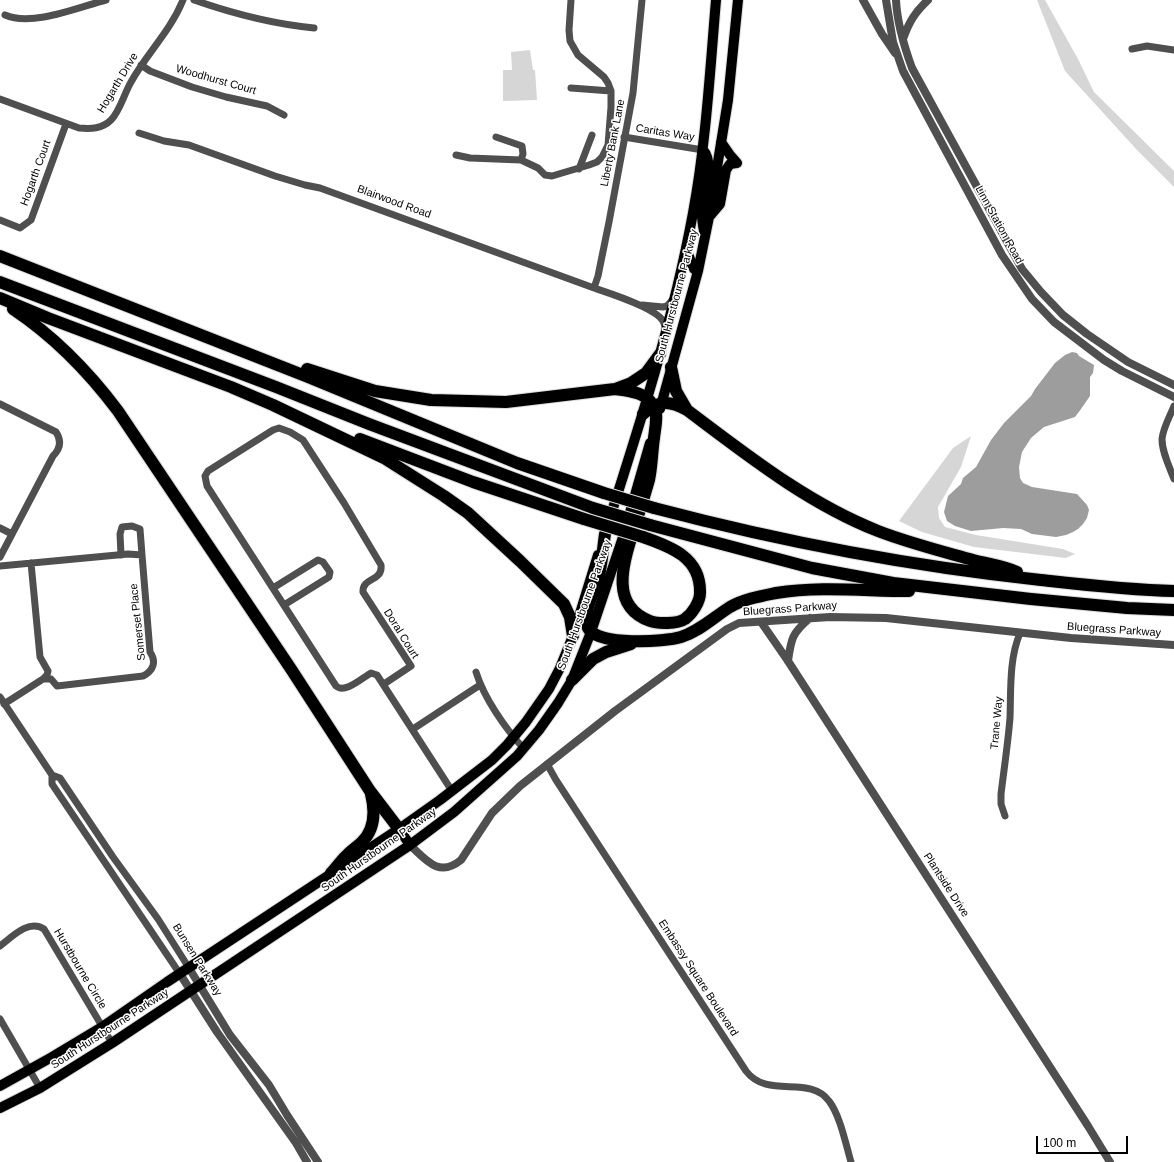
<!DOCTYPE html>
<html>
<head>
<meta charset="utf-8">
<style>
  body { margin:0 }
  #map { position:relative; width:1174px; height:1162px; overflow:hidden; background:#fff; font-family:Helvetica,sans-serif }
  canvas { display:block }
  .scale { position:absolute; left:1036px; top:1136px; width:92px; height:18px; box-sizing:border-box; border:2px solid #000; border-top:0; padding-left:5px; font-size:12px; line-height:14px; white-space:nowrap; color:#000; -webkit-text-stroke:3px #fff; paint-order:stroke }
</style>
</head>
<body>
<div id="map">
<canvas width="1174" height="1162"></canvas>
<div class="scale">100 m</div>
</div>
<script>
const ctx = document.querySelector('canvas').getContext('2d');
ctx.lineJoin = 'round';
function paint(path, color) { ctx.fillStyle = color; ctx.fill(path, 'evenodd'); }
function stroke(path, color, width, dash) { ctx.strokeStyle = color; ctx.lineWidth = width; ctx.lineCap = dash ? 'butt' : 'round'; ctx.setLineDash(dash || []); ctx.stroke(path); }
function write(font, color, halo, rows, align = 'center') {
  ctx.font = font + ' Helvetica,sans-serif'; ctx.lineWidth = 3; ctx.setLineDash([]); ctx.textBaseline = 'middle'; ctx.strokeStyle = halo; ctx.fillStyle = color; for (const [text, x, y, turn = 0] of rows) {
    ctx.save(); ctx.translate(x, y); ctx.rotate((+turn || 0) * Math.PI / 180); ctx.textAlign = isNaN(turn) ? turn : align; if (halo) ctx.strokeText(text, 0, 0); ctx.fillText(text, 0, 0); ctx.restore();
  }
}
paint(new Path2D(`
  M 1037,0 L 1045,0 L 1078,59 L 1094,92 L 1174,171 L 1174,187 L 1137,150 L 1065,71 Z
  M 530,50 L 533,70 L 535,70 L 537,100 L 503,101 L 503,70 L 512,70 L 511,52 Z
  M 971,436 L 961,467 L 938,507 L 939,518 L 945,527 L 976,535 L 1063,549 L 1075,554 L 1066,558 L 974,547 L 922,532 L 899,521 L 953,448 Z`), '#d6d6d6');
paint(new Path2D(`
  M 1072,352 L 1077,353 L 1079,356 L 1094,365 L 1093,373 L 1090,377 L 1090,396 L 1081,409 L 1075,417 L 1044,427 L 1031,438 L 1022,452 L 1019,467 L 1020,478 L 1023,483 L 1032,487 L 1077,494 L 1087,505 L 1089,510 L 1087,518 L 1083,524 L 1078,529 L 1073,532 L 1066,535 L 1056,537 L 1032,534 L 1021,529 L 1003,528 L 971,531 L 955,526 L 947,521 L 944,512 L 948,496 L 961,484 L 963,478 L 976,467 L 991,440 L 1004,423 L 1031,396 L 1035,389 L 1055,363 L 1065,355 Z`), '#9d9d9d');
const primary = new Path2D(`
  M 721,142 L 730,155 L 737,163
  M 703,150 C 716,164 702,197 702,215 C 702,220 703,226 704,231
  M 709,217 L 720,204 L 726,170 L 730,164 L 737,163
  M 686,249 L 694,269 L 698,271
  M 660,409 L 698,271 L 709,217 L 728,100 L 738,0
  M 605,533 C 639,427 673,322 693,213 C 706,143 710,71 716,0
  M 399,829 L 410,845
  M 0,1086 L 52,1057 L 102,1027 L 167,982 L 399,829 L 440,800 L 492,760 L 507,745 L 526,722 L 549,689 L 560,668 L 573,636 L 598,555
  M 0,1108 L 40,1088 L 112,1043 L 410,845 L 454,812 L 517,756 L 539,730 L 558,703 L 572,680 L 591,632 L 623,537 L 650,443`);
const motorway = new Path2D(`
  M 0,256 L 308,377 L 517,463 L 604,493
  M 0,282 L 276,387 L 369,424 L 593,508
  M 0,298 L 48,318 L 231,387 L 273,405 L 384,458 L 444,496 L 468,513 L 520,561 L 564,604 L 570,617 L 573,636
  M 13,309 C 55,337 88,371 118,411 L 291,669 L 370,791 L 399,829
  M 671,367 L 676,391 L 687,410
  M 307,369 L 375,391 L 431,400 L 506,402 L 615,389 L 631,383 L 646,373 L 660,354
  M 615,389 C 629,391 645,392 653,405 C 659,413 655,428 654,438 C 652,451 652,466 649,480 C 644,498 638,516 632,535 C 623,565 610,606 650,621 C 658,624 677,624 685,619 C 692,614 700,602 700,593 C 701,558 672,547 643,537
  M 643,414 C 659,400 669,400 687,410 C 747,455 807,503 878,531 C 909,543 941,551 973,560 C 988,564 1004,566 1017,572
  M 360,439 L 473,482 L 584,519
  M 654,508 C 783,542 909,566 1041,580 C 1086,585 1129,590 1174,591
  M 650,525 L 812,568 L 893,583 L 1031,599 L 1127,608 L 1174,610
  M 605,534 C 603,548 602,562 599,576 C 596,591 581,612 588,628 C 597,646 665,642 681,637 C 700,631 714,617 730,607 C 744,599 761,596 776,593 C 820,586 865,591 909,591
  M 572,680 L 593,659 L 606,652 L 631,644
  M 331,873 C 337,867 342,859 348,854 C 352,850 358,846 362,842 C 375,829 375,810 371,794`);
stroke(primary, '#dbdbdb', 12);
stroke(motorway, '#dbdbdb', 14);
stroke(new Path2D(`
  M 194,0 C 234,14 273,24 314,28
  M 5,15 C 32,27 79,7 106,0
  M 1132,49 L 1147,46 L 1174,50
  M 141,65 L 150,71 L 192,87 L 226,97 L 267,106 L 284,115
  M 571,88 L 611,91
  M 0,99 L 79,128 C 91,129 102,129 111,120 C 120,111 124,94 131,82 C 147,53 170,32 183,0
  M 139,133 L 164,141 L 189,145 L 275,176 L 305,185 L 320,188 L 594,288 C 609,293 656,308 663,321 C 664,323 665,327 666,330
  M 496,137 L 522,146 L 523,154 L 521,160
  M 624,137 L 703,150
  M 456,155 L 470,158 L 521,160 L 538,168 L 545,175 L 552,176 L 589,165 L 597,162 L 602,157 L 608,145 L 611,107 L 611,91 L 608,83 L 604,77 L 578,55 L 570,41 L 569,30 L 571,0
  M 579,169 L 592,135
  M 0,220 L 20,228 L 31,220 L 66,124
  M 594,288 L 598,276 L 609,222 L 633,93 L 642,0
  M 642,305 L 663,307 L 667,306 L 674,298
  M 0,404 L 56,432 C 62,441 60,449 53,456 L 0,557
  M 1174,406 C 1170,416 1163,428 1162,439 C 1162,452 1169,466 1174,479
  M 0,528 L 12,534
  M 121,555 L 120,534 L 122,527 L 132,526 L 140,529 L 142,555
  M 31,563 L 40,657 L 48,671 L 47,675 L 43,679
  M 0,566 L 128,554 L 142,555 L 150,652 C 157,662 153,671 143,676 L 57,686 L 51,679 L 43,679 L 4,704
  M 273,588 L 318,560 L 323,562 L 330,572 L 329,577 L 284,605
  M 476,672 C 484,698 505,728 524,749
  M 384,684 L 411,666 L 363,592 C 362,577 383,582 381,565 L 344,503 L 303,440 L 290,432 L 279,428 L 273,430 L 208,471 L 205,476 L 207,486 L 336,686 C 345,694 362,678 371,673 L 377,675 L 452,791
  M 0,697 L 52,775 L 52,784 L 180,974
  M 413,729 L 480,685
  M 547,764 L 556,780 L 746,1071 C 768,1100 809,1074 829,1101 C 840,1115 846,1145 851,1162
  M 52,775 L 60,778 L 113,857 L 158,919 L 189,968
  M 1005,816 L 1001,804 L 1001,794 C 1004,769 1008,743 1010,718 C 1011,690 1009,659 1020,633
  M 0,946 C 12,937 28,919 44,929 L 112,1043
  M 0,1019 L 40,1088`), '#4f4f4f', 7);
stroke(new Path2D(`
  M 863,0 L 882,34 L 895,53
  M 886,0 L 893,42 L 903,71 L 1002,255 L 1032,299 L 1054,322 L 1104,360 L 1122,371 L 1174,397
  M 896,0 C 897,23 904,46 912,68 L 1022,269 L 1041,292 L 1063,315 L 1087,334 L 1128,362 L 1174,385
  M 903,39 C 909,22 915,12 928,0
  M 761,622 L 788,661 L 1088,1126 L 1110,1162
  M 788,661 C 791,639 792,633 810,618
  M 410,845 C 426,860 439,878 461,860 L 492,813 L 520,786 L 615,711 L 727,629 L 739,623 L 830,617 L 886,618 L 1071,638 L 1174,645
  M 189,968 L 230,1035 L 269,1085 L 287,1115 L 318,1162
  M 180,974 L 217,1032 L 296,1143 L 307,1162`), '#4f4f4f', 8);
stroke(primary, '#000', 10);
stroke(motorway, '#000', 12);
const motorwayBridge = new Path2D(`
  M 604,493 L 654,508
  M 593,508 L 650,525
  M 584,519 L 643,537`);
stroke(motorwayBridge, '#dbdbdb', 14, []);
stroke(motorwayBridge, '#000', 12);
write('11px', '#000', '#fff', [
  ["Woodhurst Court",216,80,16],
  ["Hogarth Drive",118,83,-59],
  ["Caritas Way",665,133,9],
  ["Liberty Bank Lane",613,143,-79],
  ["Hogarth Court",36,173,-70],
  ["Blairwood Road",394,202,20],
  ["Linn Station Road",999,225,61],
  ["South Hurstbourne Parkway",677,296,-75],
  ["South Hurstbourne Parkway",585,605,-70],
  ["Bluegrass Parkway",790,609,-4],
  ["Somerset Place",138,622,-96],
  ["Bluegrass Parkway",1114,630,4],
  ["Doral Court",401,634,58],
  ["Trane Way",997,723,-85],
  ["South Hurstbourne Parkway",379,850,-35],
  ["Plantside Drive",946,885,57],
  ["Bunsen Parkway",197,960,58],
  ["Hurstbourne Circle",80,969,59],
  ["Embassy Square Boulevard",698,978,57],
  ["South Hurstbourne Parkway",110,1029,-33]
]);
</script>
</body>
</html>
